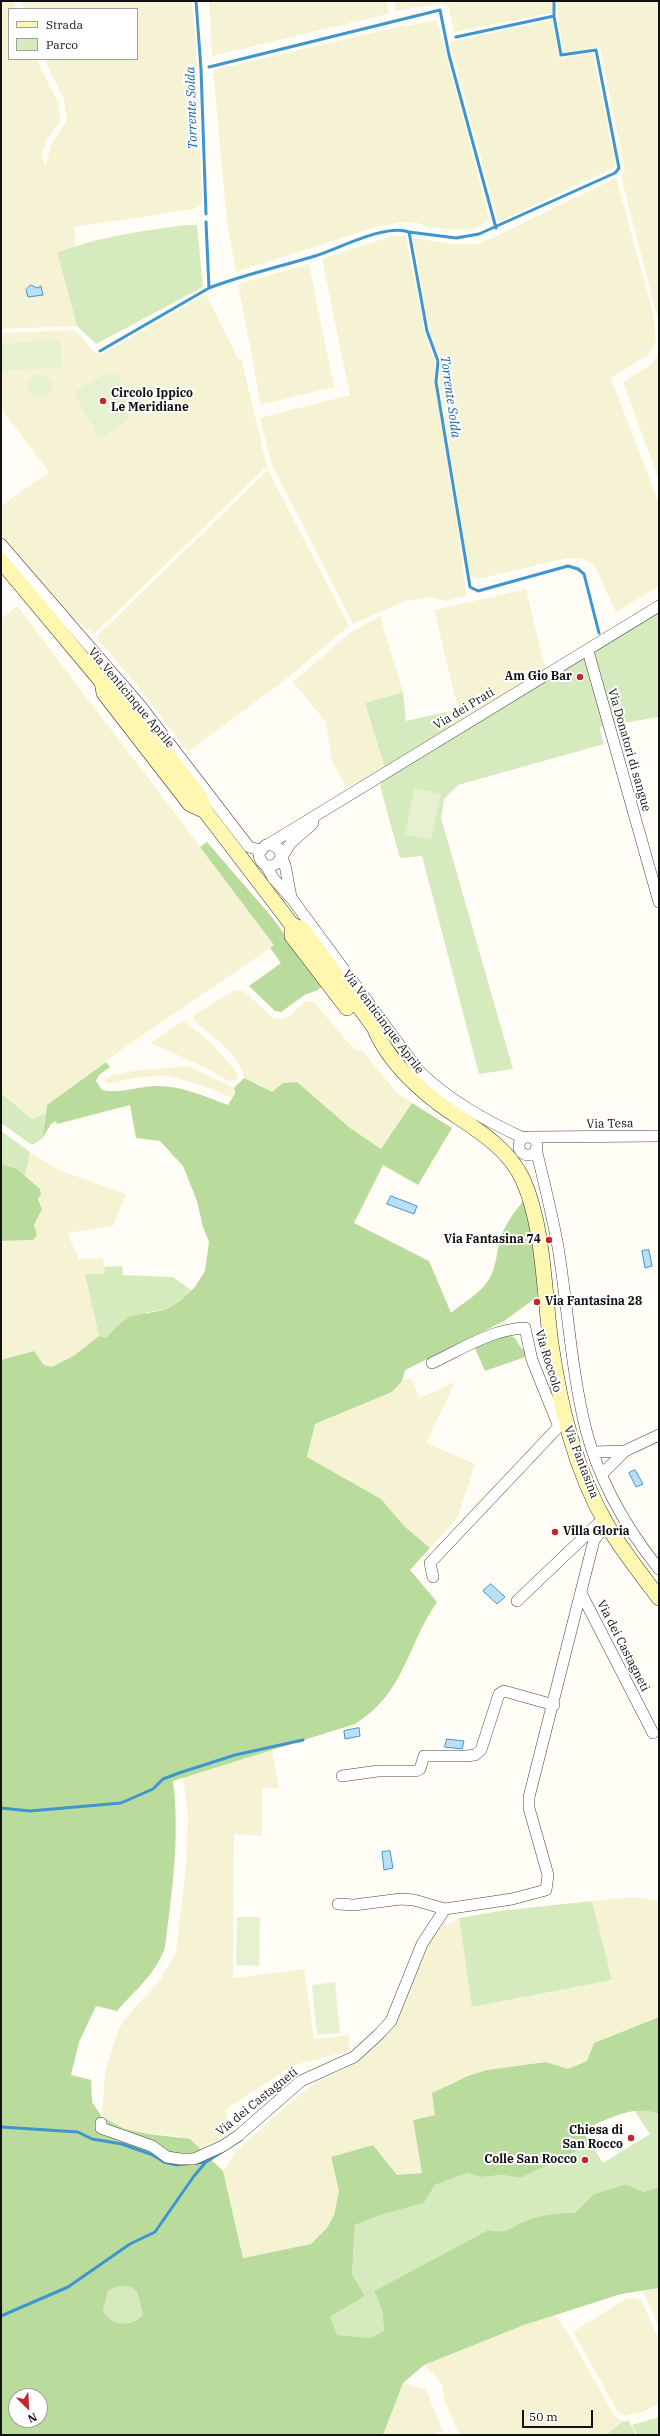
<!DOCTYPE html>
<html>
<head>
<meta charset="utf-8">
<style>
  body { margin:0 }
  #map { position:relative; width:660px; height:2436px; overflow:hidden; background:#fffdf5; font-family:"IBM Plex Serif",serif }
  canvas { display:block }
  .frame { position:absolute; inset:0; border:2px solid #111; pointer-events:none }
  .legend { position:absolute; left:8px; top:8px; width:130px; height:52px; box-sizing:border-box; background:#fff; border:1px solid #a0a0a0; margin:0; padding:5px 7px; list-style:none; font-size:12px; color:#111 }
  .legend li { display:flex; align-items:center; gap:8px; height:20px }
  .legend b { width:20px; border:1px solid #a0a0a0 }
  .north { position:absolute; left:8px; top:2388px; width:40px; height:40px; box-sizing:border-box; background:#fff; border:1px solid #a0a0a0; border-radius:50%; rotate:156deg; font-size:11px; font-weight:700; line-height:16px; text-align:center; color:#111 }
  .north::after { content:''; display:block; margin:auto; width:14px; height:18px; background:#c4262e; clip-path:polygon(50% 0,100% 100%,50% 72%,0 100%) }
  .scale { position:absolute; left:522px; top:2410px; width:71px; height:18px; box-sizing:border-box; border:2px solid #111; border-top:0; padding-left:5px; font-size:12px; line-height:14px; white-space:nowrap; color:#111; -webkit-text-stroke:3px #fff; paint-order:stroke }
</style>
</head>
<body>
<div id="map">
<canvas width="660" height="2436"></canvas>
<div class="frame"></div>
<ul class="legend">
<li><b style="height:5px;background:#fff6b0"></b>Strada</li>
<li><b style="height:11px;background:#d5ebbd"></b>Parco</li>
</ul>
<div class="north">N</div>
<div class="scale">50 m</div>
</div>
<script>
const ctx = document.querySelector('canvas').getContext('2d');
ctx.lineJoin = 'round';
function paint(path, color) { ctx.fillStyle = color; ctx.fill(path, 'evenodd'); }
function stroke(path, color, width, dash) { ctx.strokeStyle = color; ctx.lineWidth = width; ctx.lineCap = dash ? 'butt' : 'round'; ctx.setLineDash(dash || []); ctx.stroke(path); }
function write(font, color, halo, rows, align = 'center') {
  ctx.font = font + ' "IBM Plex Serif",serif'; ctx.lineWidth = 4; ctx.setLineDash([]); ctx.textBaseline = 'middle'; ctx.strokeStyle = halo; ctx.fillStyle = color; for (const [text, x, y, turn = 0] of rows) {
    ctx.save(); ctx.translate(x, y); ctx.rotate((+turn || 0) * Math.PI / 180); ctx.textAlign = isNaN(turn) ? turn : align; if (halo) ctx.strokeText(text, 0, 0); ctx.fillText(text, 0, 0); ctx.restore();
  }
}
paint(new Path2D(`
  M 1,1 L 14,1 L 16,9 L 9,9 L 9,59 L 36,59 L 59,104 L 60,122 L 46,141 L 41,157 L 46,165 L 51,145 L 67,120 L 64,99 L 44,59 L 137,59 L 137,9 L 24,9 L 21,1 L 192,1 L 196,48 L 202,198 L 201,205 L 194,209 L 74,227 L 76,245 L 57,254 L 77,326 L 1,329 Z
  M 209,1 L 387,1 L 388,14 L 212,56 Z
  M 395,1 L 552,1 L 552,13 L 454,32 L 449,8 L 445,5 L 437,4 L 395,11 Z
  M 556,1 L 657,1 L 659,15 L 659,312 L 656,313 L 621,176 L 625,172 L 600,47 L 563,53 Z
  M 437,20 L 490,221 L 471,230 L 429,228 L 418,223 L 401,222 L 375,227 L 236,272 L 227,221 L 213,70 L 389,29 Z
  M 553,20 L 559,58 L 593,53 L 616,164 L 614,168 L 498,222 L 450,42 Z
  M 616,178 L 654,316 L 656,341 L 648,355 L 611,378 L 659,504 L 659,586 L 616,612 L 595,566 L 585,559 L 567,558 L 479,579 L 469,575 L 439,379 L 441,361 L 430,333 L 413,238 L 451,244 L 476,244 L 495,237 Z
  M 392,236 L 406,236 L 425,333 L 435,363 L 434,380 L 460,541 L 466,596 L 445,601 L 431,597 L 405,601 L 353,624 L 272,465 L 260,418 L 350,395 L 322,259 Z
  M 309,264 L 334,387 L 261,405 L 238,284 Z
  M 206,294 L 238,359 L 241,358 L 267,466 L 94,634 L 64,611 L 1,536 L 1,506 L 49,472 L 1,409 L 1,333 L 75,330 L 91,349 L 101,355 Z
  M 659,353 L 659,480 L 623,382 L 651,365 Z
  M 268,470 L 349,626 L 285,680 L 188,752 L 138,686 L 96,637 Z
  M 526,589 L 547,675 L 453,732 L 446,712 L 458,709 L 434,610 Z
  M 17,606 L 275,945 L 128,1045 L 47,1105 L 45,1114 L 32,1119 L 1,1093 L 1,619 Z
  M 380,616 L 403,692 L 365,703 L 386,772 L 346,787 L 332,761 L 326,722 L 293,682 L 350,633 Z
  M 235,990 L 244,991 L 273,1018 L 283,1019 L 292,1014 L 305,1001 L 314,1002 L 345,1039 L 357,1051 L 362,1050 L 397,1093 L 412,1103 L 381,1149 L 283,1083 L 272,1092 L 244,1078 L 241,1068 L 235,1058 L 222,1044 L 194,1021 L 194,1015 Z
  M 184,1020 L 210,1042 L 235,1070 L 238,1076 L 236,1080 L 228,1081 L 206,1068 L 151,1043 Z
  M 188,1066 L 234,1088 L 232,1098 L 207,1087 L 168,1076 L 138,1077 L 108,1084 L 104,1081 L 112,1075 L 134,1071 Z
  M 30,1152 L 59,1170 L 126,1194 L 113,1226 L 67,1233 L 79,1259 L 103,1258 L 105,1274 L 85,1274 L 99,1336 L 75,1355 L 52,1367 L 45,1365 L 34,1351 L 1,1360 L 1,1241 L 28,1241 L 35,1230 L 34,1225 L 42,1209 L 36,1184 L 28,1181 L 25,1176 Z
  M 410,1377 L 420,1398 L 455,1382 L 426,1443 L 475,1464 L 458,1517 L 430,1548 L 404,1526 L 381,1499 L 307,1458 L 315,1424 L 392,1392 L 402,1381 Z
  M 272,1750 L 279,1788 L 262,1788 L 262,1836 L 234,1834 L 233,1978 L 304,1969 L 314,2039 L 349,2035 L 350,2051 L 294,2065 L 225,2110 L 232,2135 L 203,2150 L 179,2136 L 148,2134 L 125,2129 L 102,2117 L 105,2072 L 119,2028 L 135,2007 L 158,1983 L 176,1953 L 186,1866 L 188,1815 L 183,1777 L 249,1755 Z
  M 637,1897 L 659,1901 L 659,2017 L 594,2043 L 587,2061 L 568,2069 L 546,2062 L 487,2070 L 447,2085 L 435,2115 L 413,2120 L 422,2173 L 397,2176 L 373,2145 L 331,2157 L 339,2191 L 334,2215 L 327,2228 L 311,2244 L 243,2258 L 223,2171 L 238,2149 L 303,2092 L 315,2083 L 349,2067 L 387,2029 L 420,1951 L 435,1932 L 459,1918 L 472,2007 L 612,1980 L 592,1901 Z
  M 659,2288 L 659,2328 L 643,2291 Z
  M 627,2298 L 636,2298 L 642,2302 L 659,2340 L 659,2404 L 642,2412 L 625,2416 L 618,2412 L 573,2332 Z
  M 555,2315 L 569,2335 L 614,2415 L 621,2420 L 629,2421 L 622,2422 L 606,2435 L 459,2435 L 445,2402 L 442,2386 L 438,2379 L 424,2365 L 524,2325 Z
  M 403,2383 L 426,2390 L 443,2431 L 430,2435 L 383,2435 Z`), '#f6f3d4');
paint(new Path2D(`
  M 185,225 L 197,225 L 203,287 L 96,344 L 77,326 L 57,253 C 96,237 142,231 185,225 Z
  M 659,608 L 659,717 L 599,727 L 604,744 L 458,785 L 444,799 L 441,818 L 513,1069 L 479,1074 L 422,856 L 400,858 L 380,786 L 386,772 L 365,703 L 403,692 L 406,721 L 446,712 L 453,731 Z
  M 1,1093 L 32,1119 L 45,1114 L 42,1139 L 32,1145 L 1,1123 Z
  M 1,1131 L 30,1152 L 25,1176 L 17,1169 L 1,1164 Z
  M 122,1266 L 123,1275 L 173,1277 L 191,1290 L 180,1301 L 165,1310 L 148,1312 L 117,1326 L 106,1338 L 99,1336 L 85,1274 L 105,1274 L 104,1267 Z
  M 592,1901 L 612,1980 L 472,2007 L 459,1918 L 499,1911 Z
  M 634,2110 L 649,2110 L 659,2114 L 659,2187 L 643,2192 L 626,2184 L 594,2194 L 575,2213 C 558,2213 541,2214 526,2221 C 506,2228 511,2234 488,2230 L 374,2291 L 382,2310 L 384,2330 L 371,2338 L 336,2335 L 330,2317 L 365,2296 L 352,2274 L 355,2225 L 380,2215 L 424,2203 L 435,2185 L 467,2173 L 480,2177 L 502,2175 L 521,2178 L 591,2144 L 603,2163 L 650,2134 Z
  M 119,2286 L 131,2287 L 137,2292 L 143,2314 C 133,2328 110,2326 103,2310 L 108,2291 Z
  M 659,2417 L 659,2435 L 637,2435 L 632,2425 Z
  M 629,2421 L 636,2435 L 606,2435 L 622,2422 Z`), '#d5ebbd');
paint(new Path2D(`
  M 207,842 L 271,916 L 322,986 L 316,991 L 306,994 L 281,1012 L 275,1011 L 249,986 L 281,963 L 270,948 L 274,945 L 200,847 Z
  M 106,1062 L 110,1067 L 99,1075 L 96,1081 L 102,1090 C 119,1094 136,1087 154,1086 C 180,1085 204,1096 228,1105 L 235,1093 L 234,1088 L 244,1078 L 272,1092 L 283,1083 L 297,1082 L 350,1128 L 381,1149 L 412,1103 L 452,1128 L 418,1185 L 383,1165 L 354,1223 L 429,1261 L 451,1313 C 463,1303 479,1294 488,1281 C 497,1268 496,1251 501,1237 C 506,1223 515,1211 524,1200 L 528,1214 L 539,1286 L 537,1297 L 504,1321 L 405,1370 L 402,1381 L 392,1392 L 315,1424 L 307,1457 L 381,1499 L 404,1526 L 430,1548 L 410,1570 L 437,1602 C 406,1647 405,1693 355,1724 L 173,1781 C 180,1837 172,1891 165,1947 C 156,1974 135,1990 117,2011 L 96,2006 L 79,2042 L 71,2075 L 91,2080 L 92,2102 L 102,2117 L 125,2129 L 148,2134 L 190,2139 L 223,2171 L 243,2258 L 311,2244 L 327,2228 L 334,2215 L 339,2191 L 331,2157 L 373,2145 L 397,2175 L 422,2173 L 413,2120 L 435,2115 L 432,2093 L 468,2076 L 487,2070 L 546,2062 L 568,2069 L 587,2061 L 594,2043 L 659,2017 L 659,2114 C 633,2103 607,2120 582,2130 L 591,2144 L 521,2178 L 502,2175 L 480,2177 L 467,2173 L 435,2185 L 424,2203 L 380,2215 L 355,2225 L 352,2274 L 365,2296 L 330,2317 L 337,2335 L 371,2338 L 384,2330 L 382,2310 L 374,2291 L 488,2230 C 511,2234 506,2228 526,2221 C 541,2214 558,2213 575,2213 L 594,2194 L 626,2184 L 643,2192 L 659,2187 L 659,2288 L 621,2294 L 524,2325 L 424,2365 L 403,2383 L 383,2435 L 1,2435 L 1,1360 L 34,1351 L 44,1365 L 52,1367 L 75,1355 L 99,1336 L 106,1338 L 117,1326 L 131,1316 L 165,1310 L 180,1301 L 195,1287 L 205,1271 L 209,1242 L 203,1227 L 197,1201 L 183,1166 L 160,1141 L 136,1138 L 130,1105 L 57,1124 L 56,1121 L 51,1124 L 42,1139 L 47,1105 ZM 119,2286 L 131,2287 L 137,2292 L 143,2314 C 133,2328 110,2326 103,2310 L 108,2291 ZM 16,2396 L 40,2396 L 40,2420 L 16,2420 Z
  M 1,1164 L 17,1169 L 40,1189 L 41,1194 L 38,1199 L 42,1209 L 34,1225 L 37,1235 L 33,1240 L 1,1241 Z
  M 507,1335 L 514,1337 L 522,1349 L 527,1350 L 528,1356 L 485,1371 L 474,1346 Z`), '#b9dc9c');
paint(new Path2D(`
  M 60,339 L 62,367 L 1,371 L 1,344 Z
  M 108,373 C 112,373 116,373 119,377 C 124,385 129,409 129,419 L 105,436 L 98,436 L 74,392 Z
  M28 386a12 12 0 1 1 24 0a12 12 0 1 1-24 0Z
  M 415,788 L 441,794 L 431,840 L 405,834 Z
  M 237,1917 L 260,1917 L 259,1966 L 236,1965 Z
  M 335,1982 L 340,2033 L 317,2035 L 312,1985 Z`), '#e6f2cf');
const water = new Path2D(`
  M 31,285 L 37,288 L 41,286 L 43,295 L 28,297 L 26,290 Z
  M 391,1196 L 417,1206 L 414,1214 L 387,1204 Z
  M 649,1250 L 652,1266 L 645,1268 L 642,1251 Z
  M 635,1470 L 643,1484 L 636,1487 L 629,1473 Z
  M 491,1584 L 505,1597 L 497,1604 L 483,1591 Z
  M 359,1728 L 360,1736 L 345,1739 L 344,1731 Z
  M 447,1739 L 464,1741 L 462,1749 L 445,1747 Z
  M 390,1851 L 393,1868 L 384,1870 L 382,1852 Z`);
paint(water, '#b9e0f7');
stroke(water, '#3f96cf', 1);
stroke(new Path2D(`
  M 196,1 L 201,69 L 206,214
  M 554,1 L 554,16
  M 209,67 L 440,10 L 449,55 L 496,228
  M 206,222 L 209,288 C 243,275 279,267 315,256 C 338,249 386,223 409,232 L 427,331 L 438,361 L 436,382 L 470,587 L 478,591 L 568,566 L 578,569 L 584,574 L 599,633
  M 409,232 L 456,238 L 479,234 L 615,173 L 619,168 L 596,50 L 561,55 L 554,16 L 456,37
  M 100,351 L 209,288
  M 1,1808 L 30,1811 L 121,1803 L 153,1789 L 163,1779 L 179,1773 L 235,1755 L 303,1740
  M 1,2127 L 78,2132 L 92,2139 L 122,2144 L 153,2155 L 164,2162 L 177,2165 L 206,2162
  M 1,2316 L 68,2287 L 130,2244 L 155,2232 L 194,2176 L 206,2162 L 242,2139`), '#3f96cf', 3);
const street = new Path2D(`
  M 1,544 L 140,705 L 249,847 L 260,850
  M 588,651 L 659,902
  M 269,844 L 659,606
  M 266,865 L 273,878 L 292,899 L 418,1070 C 448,1100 485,1120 523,1138
  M 291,897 L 285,865 L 278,848 L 272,845 L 266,845 L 259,853 C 259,862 267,870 276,864 C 282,859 286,849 291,843 C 298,836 306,830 313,823
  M 530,1137 L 659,1136
  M519 1146a9 9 0 1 1 18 0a9 9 0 1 1-18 0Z
  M 536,1149 C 544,1182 552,1214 558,1247 C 568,1308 571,1370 586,1430 C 599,1480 627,1529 659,1569
  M 432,1363 C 462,1349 492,1329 525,1328 L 532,1360 L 559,1427
  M 594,1452 L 625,1451
  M 602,1474 L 625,1451 L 659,1435
  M 433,1577 L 430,1563 L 565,1420
  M 581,1593 L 653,1733
  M 517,1601 L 604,1518
  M 342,1776 L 378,1771 L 416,1771 L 420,1769 L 424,1756 L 466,1756 L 475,1755 L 481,1750 L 499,1694 L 504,1691 L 554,1705
  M 338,1904 L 354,1905 L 401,1899 L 414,1900 L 445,1909 L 512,1899 L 546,1890 L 548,1875 L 529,1808 L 529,1797 L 594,1540 L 607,1524
  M 101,2123 L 101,2128 L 152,2146 L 167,2157 L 180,2159 L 194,2159 L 223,2146 L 238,2136 L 301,2081 L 354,2057 L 378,2035 L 391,2021 L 422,1944 L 445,1909`);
const secondary = new Path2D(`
  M 1,561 L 102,682 L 112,686 L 200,797 L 205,811 L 292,925 L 302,929 L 374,1027 C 386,1057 412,1083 438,1103 C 468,1125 507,1144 523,1180 C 544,1226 544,1294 551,1344 C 560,1406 575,1470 607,1525 C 622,1550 641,1574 659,1598
  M 102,682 L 104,693 L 190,804 L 205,811
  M 292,925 L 292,936 L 347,1008`);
stroke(street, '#444', 12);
stroke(secondary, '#333', 16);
stroke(street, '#fff', 11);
stroke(secondary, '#fff6b0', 15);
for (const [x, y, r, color] of [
  [103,401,4,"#c4262e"],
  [580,677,4,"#c4262e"],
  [549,1240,4,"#c4262e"],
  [537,1302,4,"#c4262e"],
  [555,1532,4,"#c4262e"],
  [631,2138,4,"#c4262e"],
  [585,2160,4,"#c4262e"]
]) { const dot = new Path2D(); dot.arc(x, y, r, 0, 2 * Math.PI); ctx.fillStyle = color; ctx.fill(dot); stroke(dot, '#fff', 1.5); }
write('bold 12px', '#111', '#fff', [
  ["Circolo Ippico",111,394,"left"],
  ["Le Meridiane",111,408,"left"],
  ["Am Gio Bar",572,677],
  ["Via Fantasina 74",541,1240],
  ["Via Fantasina 28",545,1302,"left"],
  ["Villa Gloria",563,1532,"left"],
  ["Chiesa di",623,2131],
  ["San Rocco",623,2145],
  ["Colle San Rocco",577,2160]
], 'right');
write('12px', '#111', '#fff', [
  ["Via Venticinque Aprile",131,698,50],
  ["Via dei Prati",464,709,-31],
  ["Via Donatori di sangue",629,750,74],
  ["Via Venticinque Aprile",383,1022,53],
  ["Via Tesa",610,1124,-1],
  ["Via Roccolo",548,1361,73],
  ["Via Fantasina",581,1462,69],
  ["Via dei Castagneti",623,1646,63],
  ["Via dei Castagneti",257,2102,-39]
]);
write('italic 13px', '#1768a6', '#fff', [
  ["Torrente Solda",192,108,-92],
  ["Torrente Solda",450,397,82]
]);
</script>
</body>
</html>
